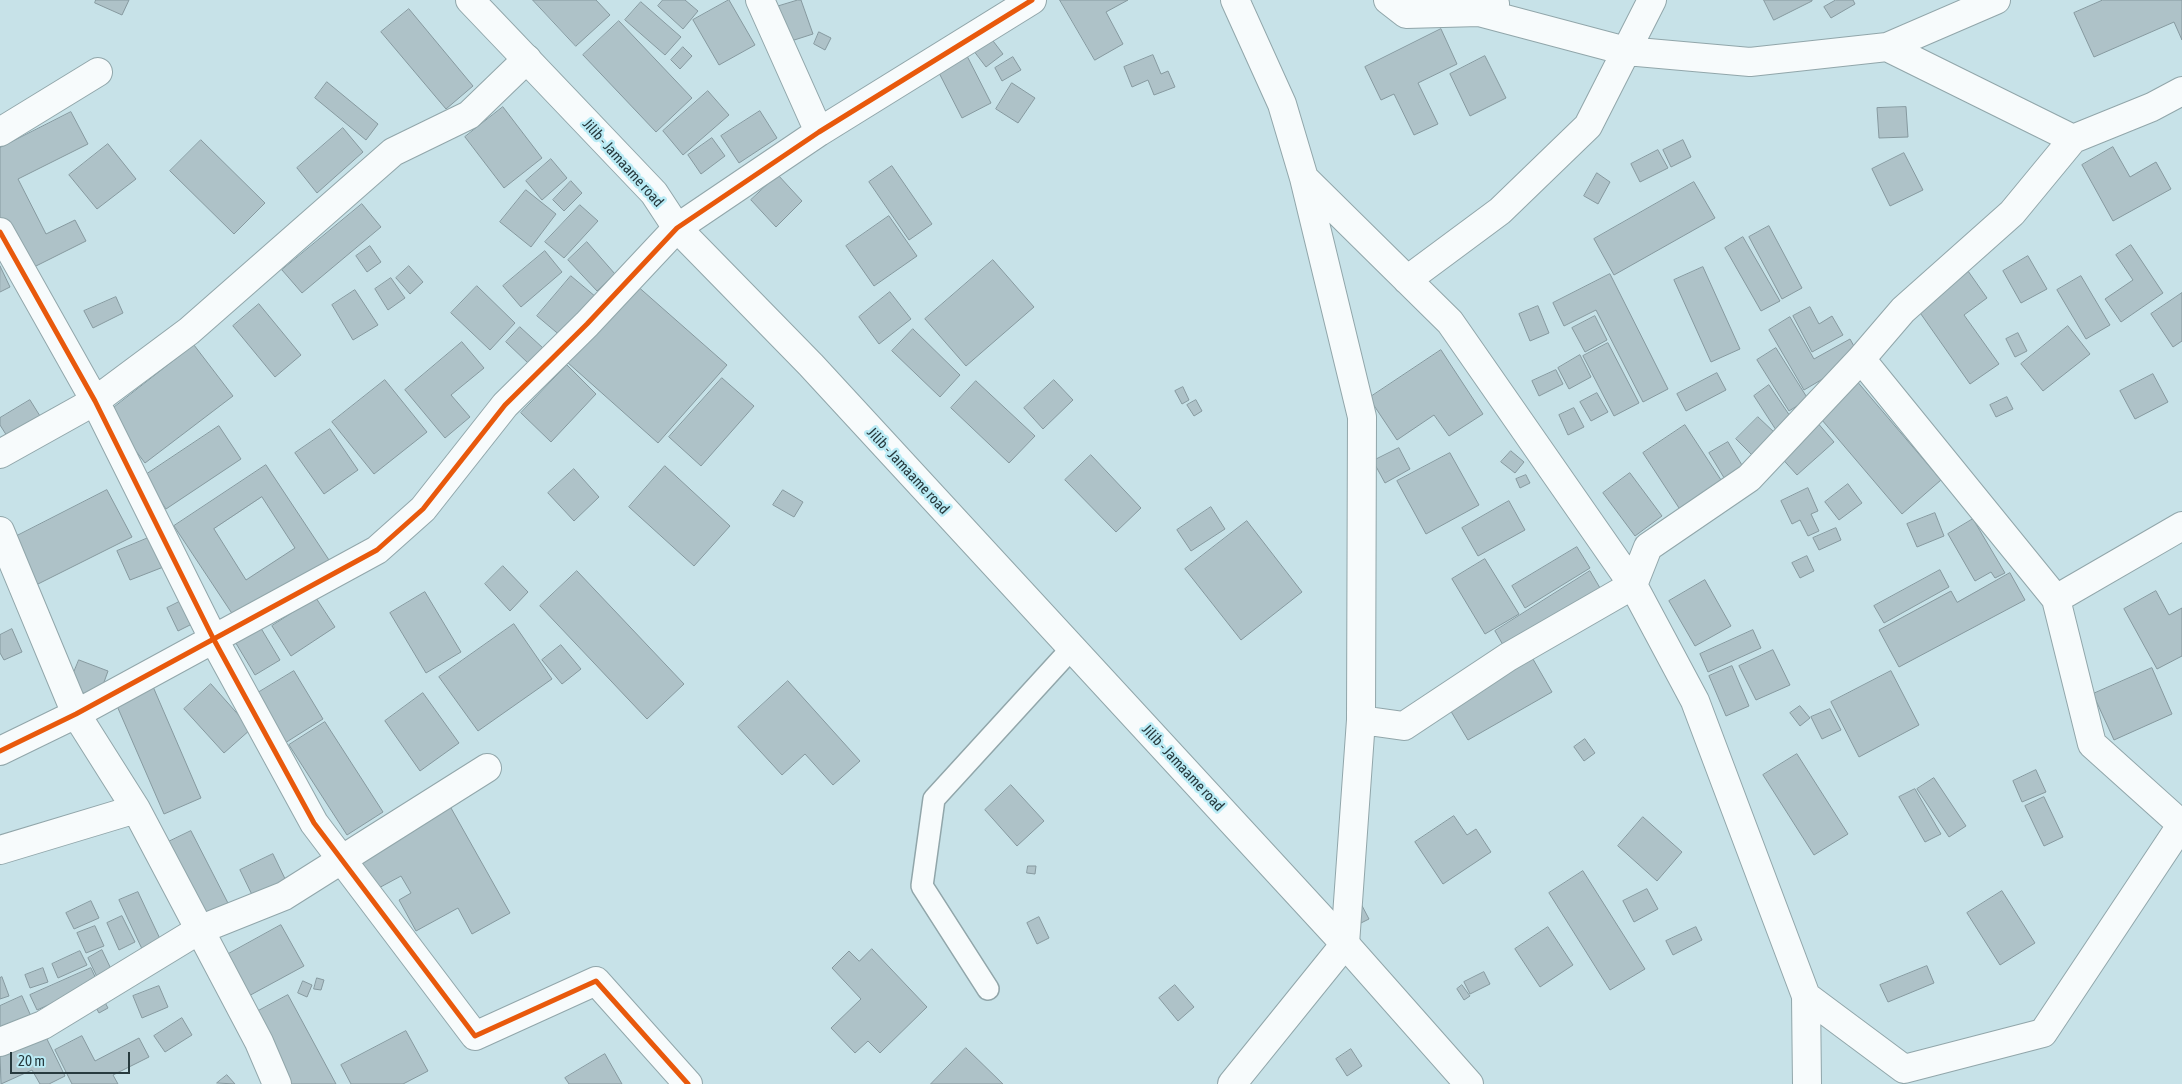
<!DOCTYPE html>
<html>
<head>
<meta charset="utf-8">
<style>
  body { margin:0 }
  #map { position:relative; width:2182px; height:1084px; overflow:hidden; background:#c7e2e8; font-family:"Asap Condensed",sans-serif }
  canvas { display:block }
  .scale { position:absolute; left:10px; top:1052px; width:120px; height:22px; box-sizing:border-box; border:2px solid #273a3e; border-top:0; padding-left:6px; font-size:15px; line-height:18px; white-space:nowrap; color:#273a3e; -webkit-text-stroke:4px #baebf5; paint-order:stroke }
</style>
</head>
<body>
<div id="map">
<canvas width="2182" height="1084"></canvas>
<div class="scale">20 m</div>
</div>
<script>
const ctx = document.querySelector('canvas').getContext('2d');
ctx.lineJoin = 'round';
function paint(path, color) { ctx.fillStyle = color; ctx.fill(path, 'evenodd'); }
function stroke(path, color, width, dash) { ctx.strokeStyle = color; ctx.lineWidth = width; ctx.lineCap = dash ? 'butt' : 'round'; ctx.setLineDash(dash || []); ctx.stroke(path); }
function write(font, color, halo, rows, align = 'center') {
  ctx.font = font + ' "Asap Condensed",sans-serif'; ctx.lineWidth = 5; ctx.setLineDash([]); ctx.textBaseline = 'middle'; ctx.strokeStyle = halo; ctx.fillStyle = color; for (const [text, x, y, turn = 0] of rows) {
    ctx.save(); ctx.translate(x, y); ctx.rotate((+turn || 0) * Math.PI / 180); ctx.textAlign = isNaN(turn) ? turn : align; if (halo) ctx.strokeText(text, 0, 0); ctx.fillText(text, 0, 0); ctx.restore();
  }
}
const building = new Path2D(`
  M 96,0 L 129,0 L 122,15 L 95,3 Z
  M 533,0 L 596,0 L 610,15 L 576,46 Z
  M 663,0 L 685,0 L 698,11 L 683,29 L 658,6 Z
  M 729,0 L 755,45 L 719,65 L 693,20 Z
  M 798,0 L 801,0 L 813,34 L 788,42 L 776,7 Z
  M 1060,0 L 1128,0 L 1106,12 L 1123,44 L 1095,60 Z
  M 1764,0 L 1812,0 L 1812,1 L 1774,20 Z
  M 1836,0 L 1853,0 L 1855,4 L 1831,18 L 1824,7 Z
  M 2103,0 L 2182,0 L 2182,40 L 2174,22 L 2094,57 L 2074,13 Z
  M 641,2 L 681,37 L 665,55 L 625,20 Z
  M 409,9 L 473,86 L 446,109 L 381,32 Z
  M 619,21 L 692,98 L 656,132 L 583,55 Z
  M 1441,29 L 1457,64 L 1418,83 L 1438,124 L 1414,135 L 1394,94 L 1381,100 L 1365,67 Z
  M 819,32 L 831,38 L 825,50 L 814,44 Z
  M 987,33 L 1003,54 L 986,67 L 970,46 Z
  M 683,47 L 692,56 L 680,69 L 671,60 Z
  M 965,52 L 991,103 L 962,118 L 936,67 Z
  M 1153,55 L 1161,74 L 1168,71 L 1175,87 L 1154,95 L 1148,80 L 1132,87 L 1124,67 Z
  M 1485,56 L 1506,98 L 1470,116 L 1450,74 Z
  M 1013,57 L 1021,70 L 1002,81 L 995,68 Z
  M 327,82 L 378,124 L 366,140 L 315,98 Z
  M 1012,83 L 1035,98 L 1018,123 L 996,109 Z
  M 708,91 L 729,115 L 683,155 L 663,131 Z
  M 503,107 L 542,158 L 504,188 L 465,137 Z
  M 1906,107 L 1908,137 L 1879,138 L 1877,108 Z
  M 760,111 L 777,138 L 739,163 L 721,136 Z
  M 71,112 L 88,144 L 18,179 L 46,234 L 75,220 L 86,241 L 26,271 L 0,218 L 0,148 Z
  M 343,128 L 363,152 L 317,193 L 297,168 Z
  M 712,138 L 725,156 L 701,174 L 688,155 Z
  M 201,140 L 265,203 L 234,234 L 170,171 Z
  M 1683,140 L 1691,157 L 1671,167 L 1663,150 Z
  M 108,144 L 136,179 L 97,209 L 69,175 Z
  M 2113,147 L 2130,177 L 2156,162 L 2171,189 L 2113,221 L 2082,165 Z
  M 1658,150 L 1668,168 L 1640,182 L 1631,164 Z
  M 1904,153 L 1923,190 L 1890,206 L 1872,169 Z
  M 551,159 L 567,178 L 542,200 L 526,181 Z
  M 892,166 L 932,224 L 909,240 L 869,182 Z
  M 1597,173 L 1610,182 L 1598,204 L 1584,196 Z
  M 778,175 L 802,201 L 776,227 L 751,200 Z
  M 571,181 L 582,193 L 564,211 L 553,200 Z
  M 1694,182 L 1715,218 L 1614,275 L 1594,239 Z
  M 526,190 L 556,214 L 531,247 L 500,222 Z
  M 362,204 L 381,227 L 302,293 L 282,270 Z
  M 580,205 L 598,221 L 564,258 L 545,242 Z
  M 889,216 L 917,256 L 874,286 L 846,246 Z
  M 1769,226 L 1802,288 L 1782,299 L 1749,237 Z
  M 1743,237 L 1780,301 L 1761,311 L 1725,248 Z
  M 587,242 L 615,274 L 597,291 L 568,260 Z
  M 2131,245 L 2163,293 L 2121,322 L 2105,299 L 2133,280 L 2116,255 Z
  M 370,246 L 381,262 L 367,272 L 356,256 Z
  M 545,251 L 562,272 L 521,307 L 503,286 Z
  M 2028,256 L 2047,289 L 2021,303 L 2003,271 Z
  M 993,260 L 1034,307 L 966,366 L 925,319 Z
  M 0,266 L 10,287 L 0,292 Z
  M 409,266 L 423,282 L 410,294 L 396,278 Z
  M 1703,267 L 1740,349 L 1711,362 L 1674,280 Z
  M 1968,271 L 1987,298 L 1964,315 L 1999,364 L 1970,384 L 1916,307 Z
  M 1610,274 L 1668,389 L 1643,402 L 1596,310 L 1564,326 L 1553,303 Z
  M 571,276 L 596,297 L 562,337 L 537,316 Z
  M 2081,276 L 2110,325 L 2086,339 L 2057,290 Z
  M 391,278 L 405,298 L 388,310 L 375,289 Z
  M 635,284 L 727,365 L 658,443 L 567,362 Z
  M 477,286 L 515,323 L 490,350 L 451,313 Z
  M 355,290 L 378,325 L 353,340 L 332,305 Z
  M 890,292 L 911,319 L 879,344 L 859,317 Z
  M 2182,293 L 2182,341 L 2173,347 L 2151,314 Z
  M 116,297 L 123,313 L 93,328 L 84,311 Z
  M 259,304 L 301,355 L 275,377 L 233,326 Z
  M 1538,306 L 1549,333 L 1530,341 L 1519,314 Z
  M 1810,307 L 1819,324 L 1832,316 L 1843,335 L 1812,352 L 1793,316 Z
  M 1595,316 L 1607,340 L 1585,352 L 1572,328 Z
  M 1790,317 L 1814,359 L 1850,339 L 1860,357 L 1804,390 L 1769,330 Z
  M 2068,326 L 2090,354 L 2043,391 L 2021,364 Z
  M 520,327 L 543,348 L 528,363 L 506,342 Z
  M 913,329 L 960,375 L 940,397 L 892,351 Z
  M 2018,333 L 2027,351 L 2015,357 L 2006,339 Z
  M 462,342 L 484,368 L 451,395 L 470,417 L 445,438 L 405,390 Z
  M 1608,343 L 1639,403 L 1614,416 L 1583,356 Z
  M 194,345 L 233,396 L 145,463 L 107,413 Z
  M 1776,348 L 1808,399 L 1789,411 L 1757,360 Z
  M 1441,350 L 1483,414 L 1449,436 L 1434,415 L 1397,440 L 1369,398 Z
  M 1580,355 L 1591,377 L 1569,389 L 1558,368 Z
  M 567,365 L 596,394 L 551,442 L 521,413 Z
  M 1556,370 L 1563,384 L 1539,396 L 1532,381 Z
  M 1717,373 L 1726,390 L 1686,411 L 1677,394 Z
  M 2153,374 L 2168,402 L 2135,419 L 2120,391 Z
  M 722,378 L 754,406 L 701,466 L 669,437 Z
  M 1855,379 L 1941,480 L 1902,514 L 1816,413 Z
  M 385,380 L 427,432 L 374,474 L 332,422 Z
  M 1054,380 L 1073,400 L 1043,429 L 1024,408 Z
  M 976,381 L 1035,436 L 1009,463 L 951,408 Z
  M 1769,385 L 1792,419 L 1776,430 L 1754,396 Z
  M 1183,387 L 1189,400 L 1182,404 L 1175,391 Z
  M 1597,393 L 1608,412 L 1591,421 L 1580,402 Z
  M 2007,397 L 2013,409 L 1996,417 L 1990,405 Z
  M 30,400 L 45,424 L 12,444 L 0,425 L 0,418 Z
  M 1196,400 L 1202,411 L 1194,416 L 1187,405 Z
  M 1574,408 L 1584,427 L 1568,435 L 1559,415 Z
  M 1758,417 L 1775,433 L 1753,456 L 1736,439 Z
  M 1816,421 L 1834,442 L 1797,475 L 1778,454 Z
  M 1685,425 L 1723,483 L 1681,511 L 1643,453 Z
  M 219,426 L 241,459 L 166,509 L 144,476 Z
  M 330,429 L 358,470 L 324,494 L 295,453 Z
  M 1728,442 L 1745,470 L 1726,481 L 1709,453 Z
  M 1399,448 L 1410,469 L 1385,483 L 1373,461 Z
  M 1511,451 L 1524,462 L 1515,473 L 1501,462 Z
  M 1450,453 L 1479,505 L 1426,534 L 1397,481 Z
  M 1091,455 L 1141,508 L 1116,532 L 1065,480 Z
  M 266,465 L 329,560 L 237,621 L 174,526 ZM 262,497 L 295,548 L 246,580 L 214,529 Z
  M 665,466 L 730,526 L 694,566 L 629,507 Z
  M 574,469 L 599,497 L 574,521 L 548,493 Z
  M 1630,473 L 1662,516 L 1635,536 L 1603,493 Z
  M 1526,475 L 1530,483 L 1520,488 L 1516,479 Z
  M 1848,484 L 1862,503 L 1839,520 L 1825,502 Z
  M 1808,488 L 1818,511 L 1811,514 L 1819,531 L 1808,536 L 1800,520 L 1792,524 L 1781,501 Z
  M 107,490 L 132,537 L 36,585 L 13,538 Z
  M 783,490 L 803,502 L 794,517 L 773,505 Z
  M 1509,501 L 1525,530 L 1478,556 L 1462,528 Z
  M 1211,507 L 1225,529 L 1191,551 L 1177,530 Z
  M 1935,513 L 1944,536 L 1917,547 L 1907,524 Z
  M 1973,519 L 2005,573 L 1995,578 L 1991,572 L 1975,581 L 1948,534 Z
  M 1247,521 L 1302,592 L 1241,640 L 1185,569 Z
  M 1836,528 L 1841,540 L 1819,550 L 1813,538 Z
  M 153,536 L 166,566 L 130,580 L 117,551 Z
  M 1577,547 L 1590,568 L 1525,608 L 1512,586 Z
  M 1807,556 L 1814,571 L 1800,578 L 1792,563 Z
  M 1485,559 L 1519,614 L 1485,634 L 1452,579 Z
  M 503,566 L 528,592 L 510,611 L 485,584 Z
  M 1940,570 L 1949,587 L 1884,623 L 1874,606 Z
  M 577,571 L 684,684 L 647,719 L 540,606 Z
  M 1590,571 L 1603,593 L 1507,652 L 1495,631 Z
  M 2010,573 L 2025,600 L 1899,667 L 1879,630 L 1951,591 L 1957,602 Z
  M 1705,580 L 1731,626 L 1695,646 L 1669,601 Z
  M 2156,591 L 2169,615 L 2182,608 L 2182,656 L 2157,669 L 2124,609 Z
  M 425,592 L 461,652 L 426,673 L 390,613 Z
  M 316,598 L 335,627 L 291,656 L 272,626 Z
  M 185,599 L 196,622 L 178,631 L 167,608 Z
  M 514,624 L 552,679 L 478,731 L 439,677 Z
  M 259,625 L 280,660 L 255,675 L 234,640 Z
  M 12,629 L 22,652 L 4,660 L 0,653 L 0,635 Z
  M 1753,630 L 1761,648 L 1708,672 L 1700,654 Z
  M 561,645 L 581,669 L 562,684 L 542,660 Z
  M 1773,650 L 1790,685 L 1756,700 L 1739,666 Z
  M 1530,654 L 1552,692 L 1468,740 L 1446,703 Z
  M 79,660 L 108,671 L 98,699 L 68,687 Z
  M 1732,666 L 1749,706 L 1726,716 L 1709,676 Z
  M 2152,668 L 2172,714 L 2114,740 L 2093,694 Z
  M 294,671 L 323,719 L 285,743 L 256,694 Z
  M 1891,671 L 1919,725 L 1859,757 L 1831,702 Z
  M 788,681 L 860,761 L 833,785 L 805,754 L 782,775 L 738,727 Z
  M 151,682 L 201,798 L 164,814 L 114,699 Z
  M 211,684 L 251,729 L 224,753 L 184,709 Z
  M 423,693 L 459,743 L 420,771 L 385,721 Z
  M 1800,706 L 1810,718 L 1800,726 L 1790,713 Z
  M 1830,709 L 1841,730 L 1822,739 L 1811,717 Z
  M 325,722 L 383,812 L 347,835 L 289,745 Z
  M 1585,739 L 1595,753 L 1584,761 L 1574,747 Z
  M 1797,754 L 1848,834 L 1814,855 L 1763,775 Z
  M 2036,770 L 2046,792 L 2022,802 L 2013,781 Z
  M 1934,778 L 1966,826 L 1949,837 L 1917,789 Z
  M 1011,785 L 1044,821 L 1017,846 L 985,810 Z
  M 1915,789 L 1941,834 L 1925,842 L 1899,797 Z
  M 2044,797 L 2063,837 L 2044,846 L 2025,806 Z
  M 451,808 L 510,913 L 472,934 L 458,908 L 416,931 L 399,900 L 411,893 L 401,876 L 375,890 L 358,859 Z
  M 1454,816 L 1467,835 L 1476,829 L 1491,852 L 1443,884 L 1415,842 Z
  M 1643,817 L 1682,852 L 1657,881 L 1618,846 Z
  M 191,831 L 230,907 L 201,922 L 162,845 Z
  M 273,854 L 289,887 L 256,903 L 240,870 Z
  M 1028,866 L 1036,866 L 1035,874 L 1027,873 Z
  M 1583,871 L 1645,969 L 1610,990 L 1549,893 Z
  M 1647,889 L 1658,909 L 1634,922 L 1623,901 Z
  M 2002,891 L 2035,943 L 2000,965 L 1967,913 Z
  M 138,892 L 162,943 L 143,951 L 119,900 Z
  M 1359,900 L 1369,919 L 1359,924 Z
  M 91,901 L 99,918 L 74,929 L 66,913 Z
  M 122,916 L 135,942 L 119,950 L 107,923 Z
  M 1039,917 L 1049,938 L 1037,944 L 1027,923 Z
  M 281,925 L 304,966 L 245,998 L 223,957 Z
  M 95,926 L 104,946 L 86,953 L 77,933 Z
  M 1548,927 L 1573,965 L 1540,987 L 1515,949 Z
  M 1696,927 L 1702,940 L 1673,955 L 1666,941 Z
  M 872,949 L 927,1007 L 880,1053 L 868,1041 L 855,1053 L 831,1028 L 861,999 L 832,968 L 849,951 L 859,961 Z
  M 102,950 L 112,971 L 98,979 L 88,958 Z
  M 80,951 L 87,965 L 58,978 L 52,964 Z
  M 1927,966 L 1934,983 L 1888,1002 L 1880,985 Z
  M 43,968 L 48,982 L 30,988 L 25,975 Z
  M 91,968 L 98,983 L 37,1010 L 30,995 Z
  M 1484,972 L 1490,984 L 1470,994 L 1464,982 Z
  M 2,977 L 9,996 L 0,999 L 0,978 Z
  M 317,978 L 324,980 L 321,990 L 314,989 Z
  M 303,981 L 312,985 L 307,997 L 298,993 Z
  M 1175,985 L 1194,1007 L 1178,1021 L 1159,998 Z
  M 1462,985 L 1470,996 L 1464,1000 L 1457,989 Z
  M 159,986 L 168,1007 L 142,1018 L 133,996 Z
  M 288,995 L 336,1084 L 286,1084 L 249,1016 Z
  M 22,996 L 34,1023 L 0,1031 L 0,1006 Z
  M 103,999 L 108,1008 L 99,1013 L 94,1004 Z
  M 182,1018 L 192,1035 L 165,1052 L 154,1036 Z
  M 406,1031 L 428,1071 L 403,1084 L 351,1084 L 341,1065 Z
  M 44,1033 L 65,1076 L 49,1084 L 40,1084 L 32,1070 L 1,1084 L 0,1056 Z
  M 82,1036 L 95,1061 L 139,1038 L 149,1057 L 113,1075 L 118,1084 L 72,1084 L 55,1050 Z
  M 966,1048 L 1003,1084 L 931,1084 Z
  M 1351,1049 L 1362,1066 L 1347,1076 L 1336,1059 Z
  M 605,1054 L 622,1084 L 569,1084 L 565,1078 Z
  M 227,1075 L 235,1084 L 217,1083 Z`);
paint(building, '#aec2c8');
stroke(building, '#86999f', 1);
const service = new Path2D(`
  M 988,989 L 922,886 L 934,799 L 1072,648`);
const minor = new Path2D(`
  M 760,0 L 819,132
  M 1388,0 L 1406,14 L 1479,12 L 1495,4
  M 1479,12 L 1626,51 L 1750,62 L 1887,47 L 1996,0
  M 1887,47 L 2073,139
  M 0,132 L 98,72
  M 1304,178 L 1450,322 L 1633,585 L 1695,701 L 1806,996 L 1807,1084
  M 0,232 L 95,401 L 213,638 L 314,823 L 475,1036 L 596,981 L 688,1084
  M 1407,280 L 1500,211 L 1588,126 L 1652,0
  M 1861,359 L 2056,599 L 2092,744 L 2181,824
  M 0,454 L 95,401 L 189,331 L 393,152 L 469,115 L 527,59
  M 0,531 L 76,714 L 136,809 L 259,1042 L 277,1084
  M 2056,599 L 2182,526
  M 1361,720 L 1404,726 L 1508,657 L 1633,585 L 1648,547 L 1749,478 L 1861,359 L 1903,310 L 2012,213 L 2073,139 L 2152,107 L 2182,91
  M 0,751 L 76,714 L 377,550 L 423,509 L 505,405 L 587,324 L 677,228 L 819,132 L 1032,0
  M 0,850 L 136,809
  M 1806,996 L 1904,1069 L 2043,1033 L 2182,824
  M 0,1042 L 43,1025 L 199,930 L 284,896 L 487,768
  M 1232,1084 L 1345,944 L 1361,720 L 1362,417 L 1304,178 L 1282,104 L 1235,0`);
const primary = new Path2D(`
  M 470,0 L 654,193 L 677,228 L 811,365 L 1072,648 L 1345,944 L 1469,1084`);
stroke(service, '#91a6aa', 24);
stroke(minor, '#91a6aa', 30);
stroke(primary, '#91a6aa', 30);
stroke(service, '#f7fbfc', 21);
stroke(minor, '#f7fbfc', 28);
stroke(primary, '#f7fbfc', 28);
stroke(new Path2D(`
  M 0,232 L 95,401 L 213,638 L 314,823 L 475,1036 L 596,981 L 688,1084
  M 0,751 L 76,714 L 377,550 L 423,509 L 505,405 L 587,324 L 677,228 L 819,132 L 1032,0`), '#e8590c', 5);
write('15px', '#273a3e', '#baebf5', [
  ["Jilib - Jamaame road",623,163,48],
  ["Jilib - Jamaame road",908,471,47],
  ["Jilib - Jamaame road",1183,768,47]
]);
</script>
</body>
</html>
